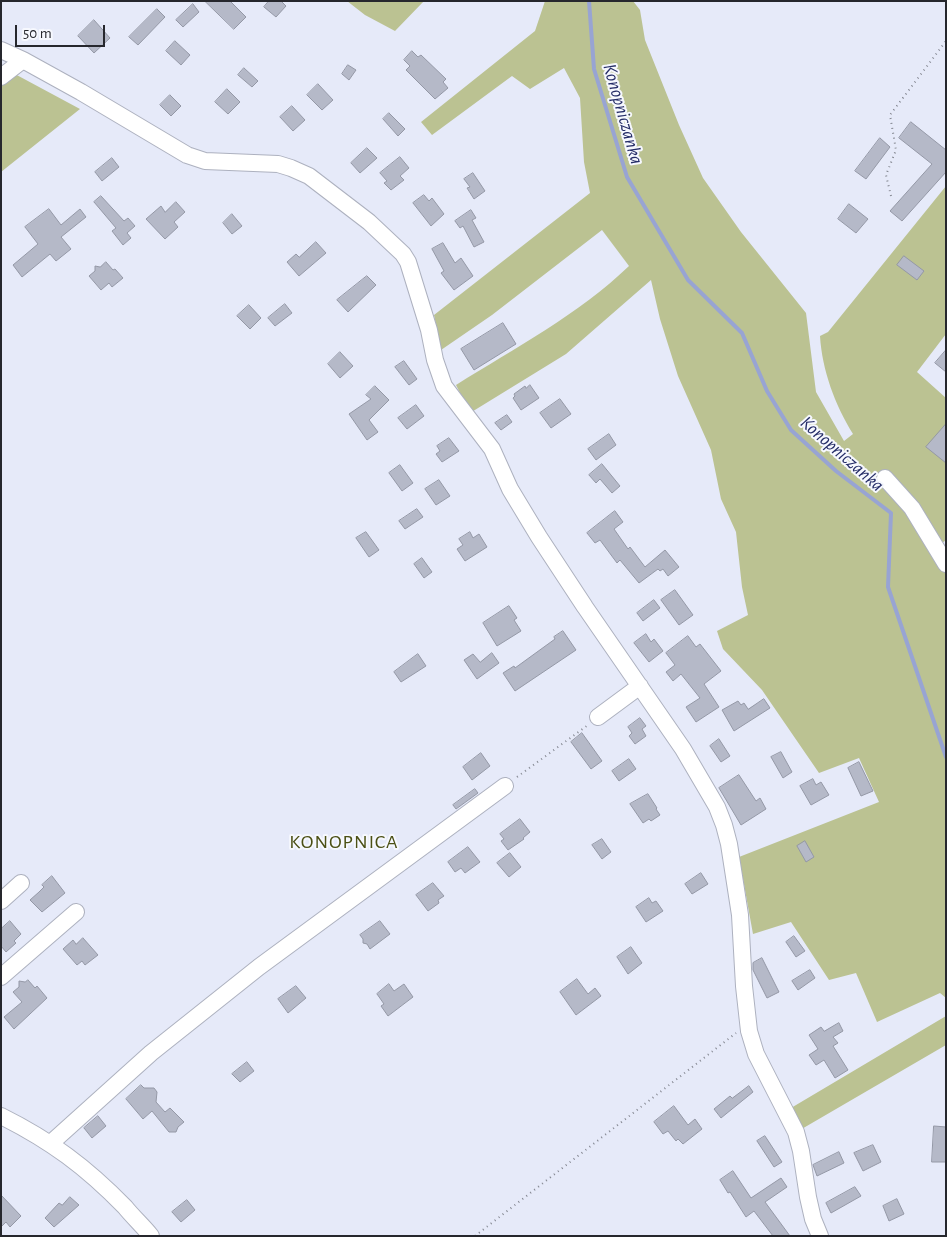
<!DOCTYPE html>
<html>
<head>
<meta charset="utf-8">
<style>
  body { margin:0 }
  #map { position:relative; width:947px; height:1237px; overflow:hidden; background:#e6eaf9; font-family:"Alegreya Sans",sans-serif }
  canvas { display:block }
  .frame { position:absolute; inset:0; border:2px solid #26272d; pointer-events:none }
  .scale { position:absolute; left:15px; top:25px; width:90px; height:22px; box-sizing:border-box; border:2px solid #26272d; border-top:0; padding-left:6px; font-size:15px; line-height:18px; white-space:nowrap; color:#26272d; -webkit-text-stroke:4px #f6f8fe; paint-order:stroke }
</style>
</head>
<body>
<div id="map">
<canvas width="947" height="1237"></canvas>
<div class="frame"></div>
<div class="scale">50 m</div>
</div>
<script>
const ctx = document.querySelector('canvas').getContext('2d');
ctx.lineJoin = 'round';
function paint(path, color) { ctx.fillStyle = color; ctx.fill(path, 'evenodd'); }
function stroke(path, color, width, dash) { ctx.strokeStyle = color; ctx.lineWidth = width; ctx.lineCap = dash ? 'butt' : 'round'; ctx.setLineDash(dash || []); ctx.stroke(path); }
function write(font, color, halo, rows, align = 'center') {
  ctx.font = font + ' "Alegreya Sans",sans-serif'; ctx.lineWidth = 4; ctx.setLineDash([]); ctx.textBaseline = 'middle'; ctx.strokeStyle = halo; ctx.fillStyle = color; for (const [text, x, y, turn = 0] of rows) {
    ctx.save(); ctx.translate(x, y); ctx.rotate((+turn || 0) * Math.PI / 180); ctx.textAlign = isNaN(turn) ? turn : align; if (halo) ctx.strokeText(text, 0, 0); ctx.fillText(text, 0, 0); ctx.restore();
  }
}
paint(new Path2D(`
  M 347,1 L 424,1 L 395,31 L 365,15 Z
  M 545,1 L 633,1 L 640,10 L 645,40 L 679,125 L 703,178 L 741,232 L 806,313 L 816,392 L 844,441 L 853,434 C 835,405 822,370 820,336 L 828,332 L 946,186 L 946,334 L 917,372 L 946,398 L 946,540 L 941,544 L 946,552 L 946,998 L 940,993 L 877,1022 L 856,973 L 829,980 L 791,922 L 753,934 L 739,857 L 879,802 L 859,758 L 819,773 L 762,690 L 723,649 L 717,631 L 748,615 L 742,587 L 736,532 L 721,499 L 711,450 L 678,376 L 660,319 L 651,280 L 566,354 L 470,413 L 456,385 C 515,348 579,314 629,266 L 602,230 L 492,315 L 441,350 L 434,315 L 590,193 L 584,162 L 580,98 L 564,68 L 530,89 L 512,76 L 432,135 L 421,122 L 535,31 Z
  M 13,73 L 80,109 L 1,172 L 1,82 Z
  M 946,1016 L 946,1045 L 800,1130 L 791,1108 Z`), '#bbc292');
stroke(new Path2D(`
  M 589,1 L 594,69 L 627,177 L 688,280 L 742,333 L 767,391 L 791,430 L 836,471 L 891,513 L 888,587 L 946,757`), '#98a4d3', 4);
const building = new Path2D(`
  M 205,1 L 230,1 L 246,17 L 234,29 Z
  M 269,1 L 281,1 L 286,6 L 276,17 L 264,7 Z
  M 193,4 L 199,12 L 183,27 L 176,20 Z
  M 157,9 L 165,17 L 138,45 L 129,37 Z
  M 94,20 L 110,38 L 94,53 L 78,36 Z
  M 175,41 L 190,55 L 181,65 L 166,51 Z
  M 412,51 L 418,57 L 421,55 L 446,79 L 443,82 L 448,88 L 435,99 L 406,70 L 410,66 L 404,60 Z
  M 348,65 L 356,70 L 349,80 L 342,74 Z
  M 244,68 L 258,81 L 252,87 L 238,75 Z
  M 318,84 L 333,100 L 322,110 L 307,95 Z
  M 227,89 L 240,102 L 228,114 L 215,102 Z
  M 170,95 L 181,106 L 171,116 L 160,105 Z
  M 292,106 L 305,120 L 293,131 L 280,117 Z
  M 389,113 L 405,129 L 398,136 L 383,119 Z
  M 911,122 L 946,150 L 946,172 L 902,221 L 890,211 L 932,164 L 899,138 Z
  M 880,138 L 890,147 L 866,179 L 855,171 Z
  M 367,148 L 377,158 L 360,173 L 351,163 Z
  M 400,157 L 409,168 L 400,176 L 404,180 L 391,190 L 384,183 L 387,181 L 380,173 Z
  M 112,158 L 119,167 L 102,181 L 95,172 Z
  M 473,173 L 485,191 L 474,199 L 467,188 L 470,187 L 464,179 Z
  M 424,195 L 429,201 L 432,198 L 444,214 L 431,226 L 413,203 Z
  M 101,196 L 124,221 L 128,218 L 135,226 L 127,233 L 131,238 L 123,245 L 112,231 L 116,228 L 94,202 Z
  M 176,202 L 185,212 L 174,222 L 178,227 L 165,239 L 146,219 L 161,206 L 165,212 Z
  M 849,204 L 868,219 L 856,233 L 838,219 Z
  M 49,209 L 61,225 L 80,209 L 86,217 L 61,237 L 71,249 L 56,261 L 50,254 L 22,277 L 13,265 L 38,244 L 25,227 Z
  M 471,210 L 476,218 L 472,220 L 484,242 L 474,247 L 463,226 L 460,228 L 455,221 Z
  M 232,214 L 242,226 L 232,234 L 223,223 Z
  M 316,242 L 326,253 L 299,276 L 287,262 L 296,254 L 299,257 Z
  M 443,243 L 455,263 L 461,258 L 473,276 L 454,290 L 441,273 L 444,271 L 432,249 Z
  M 904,256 L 924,271 L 917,280 L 897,265 Z
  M 106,262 L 113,270 L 115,269 L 123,278 L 112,287 L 109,283 L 101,290 L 89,276 L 95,271 L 95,266 L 100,267 Z
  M 367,276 L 376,285 L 348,312 L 337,300 Z
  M 285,304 L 292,313 L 275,326 L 268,318 Z
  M 249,305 L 261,318 L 250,329 L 237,316 Z
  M 503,323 L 516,344 L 474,370 L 461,349 Z
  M 946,350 L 946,372 L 935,363 Z
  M 340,352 L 353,366 L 340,378 L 328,364 Z
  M 404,361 L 417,379 L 409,385 L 395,367 Z
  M 530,385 L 539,398 L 521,410 L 513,398 L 515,396 L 514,394 L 525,386 L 526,388 Z
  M 375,386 L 389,400 L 369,420 L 378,432 L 367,440 L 349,414 L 371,399 L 366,395 Z
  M 560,399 L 571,414 L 551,428 L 540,413 Z
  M 416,405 L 424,416 L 407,429 L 398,418 Z
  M 507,415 L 512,422 L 501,430 L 495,423 Z
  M 946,424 L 946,463 L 926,447 Z
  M 609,434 L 616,445 L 596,460 L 588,449 Z
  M 449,438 L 459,451 L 442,462 L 436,454 L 440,451 L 437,446 Z
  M 602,464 L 620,486 L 612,493 L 600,479 L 596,483 L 589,475 Z
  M 400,465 L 413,483 L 402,491 L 389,473 Z
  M 439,480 L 450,496 L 436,505 L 425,489 Z
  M 417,509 L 423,517 L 405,529 L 399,521 Z
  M 615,511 L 623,522 L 614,529 L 628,549 L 630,547 L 645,567 L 665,550 L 679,567 L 668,576 L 663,569 L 660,571 L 658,569 L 639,583 L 620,560 L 617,563 L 600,540 L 595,543 L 587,533 Z
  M 366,532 L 379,550 L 369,557 L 356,538 Z
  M 470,532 L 473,538 L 479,534 L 487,547 L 465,561 L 457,549 L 463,545 L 459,539 Z
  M 422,558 L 432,572 L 424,578 L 414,564 Z
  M 675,590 L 693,615 L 679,625 L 661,600 Z
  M 654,600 L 660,608 L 643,621 L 637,613 Z
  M 509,606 L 517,618 L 514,620 L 521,631 L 497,646 L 483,623 Z
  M 563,631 L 576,650 L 515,691 L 503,673 L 514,666 L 515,668 L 555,639 L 554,637 Z
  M 646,634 L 651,642 L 654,639 L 663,651 L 649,662 L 634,643 Z
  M 688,636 L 696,647 L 700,644 L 721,671 L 704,684 L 719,707 L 696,722 L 686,707 L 700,698 L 681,674 L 673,681 L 666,672 L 675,665 L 666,653 Z
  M 492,653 L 499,663 L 477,679 L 464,660 L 473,654 L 480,662 Z
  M 418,654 L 426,666 L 401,682 L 394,672 Z
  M 764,699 L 770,708 L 734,731 L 722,710 L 738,701 L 741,705 L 744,703 L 748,709 Z
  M 640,718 L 646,726 L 642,729 L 646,736 L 635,744 L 629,736 L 632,733 L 628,727 Z
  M 582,733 L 602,761 L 591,769 L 571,742 Z
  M 719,739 L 730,756 L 721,762 L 710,746 Z
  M 781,752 L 792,772 L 783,778 L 771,757 Z
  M 481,753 L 490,766 L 472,780 L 463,767 Z
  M 629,759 L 636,769 L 619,781 L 612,771 Z
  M 859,762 L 873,791 L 861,796 L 848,768 Z
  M 739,775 L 756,801 L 760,798 L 766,809 L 741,825 L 719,788 Z
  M 813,779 L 816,785 L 821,782 L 829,795 L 811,805 L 800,786 Z
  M 475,789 L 478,793 L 456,809 L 453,805 Z
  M 648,794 L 657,808 L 656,809 L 660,815 L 651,821 L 649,819 L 643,823 L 630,804 Z
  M 520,819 L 530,832 L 523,838 L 524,839 L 508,850 L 501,841 L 504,839 L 500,834 Z
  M 602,839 L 611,852 L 602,859 L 592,845 Z
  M 805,841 L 814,857 L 806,862 L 797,846 Z
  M 468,847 L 480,862 L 465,873 L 461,868 L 455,872 L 448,862 Z
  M 510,853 L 521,867 L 509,877 L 497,863 Z
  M 701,873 L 708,884 L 692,894 L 685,884 Z
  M 52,876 L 65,893 L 42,912 L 30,900 L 39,892 L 44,887 L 42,885 Z
  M 433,883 L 444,896 L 438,900 L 439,903 L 428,911 L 416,895 Z
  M 649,898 L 652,903 L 656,901 L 663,911 L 646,922 L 636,907 Z
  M 10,921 L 21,934 L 14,941 L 16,943 L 6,952 L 1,946 L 1,929 Z
  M 380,921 L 390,934 L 370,949 L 367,944 L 363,943 L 363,939 L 360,935 Z
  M 794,936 L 805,951 L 796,957 L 786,942 Z
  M 83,938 L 98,955 L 85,965 L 82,961 L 77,965 L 63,949 L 73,940 L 76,944 Z
  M 631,947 L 642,963 L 628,974 L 617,957 Z
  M 762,958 L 779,992 L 767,998 L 753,970 L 753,963 Z
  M 810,970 L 815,978 L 798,990 L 792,981 Z
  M 577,979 L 588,994 L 595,988 L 601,996 L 576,1015 L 560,992 Z
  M 28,980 L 35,988 L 37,986 L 47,998 L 14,1029 L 4,1017 L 22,1002 L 13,992 L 19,987 L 19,981 L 25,982 Z
  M 389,984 L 394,991 L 404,984 L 413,997 L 388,1016 L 381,1006 L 384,1004 L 377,994 Z
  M 296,986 L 306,998 L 288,1013 L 278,999 Z
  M 839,1023 L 843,1031 L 833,1037 L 838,1043 L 833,1046 L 848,1070 L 835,1078 L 824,1060 L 816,1065 L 809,1055 L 818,1049 L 809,1035 L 821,1027 L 824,1031 Z
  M 247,1062 L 254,1071 L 240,1082 L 232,1074 Z
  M 141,1085 L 144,1088 L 154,1088 L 157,1092 L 156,1102 L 165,1112 L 170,1108 L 184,1122 L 178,1127 L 176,1132 L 169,1132 L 152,1111 L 143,1119 L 126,1099 Z
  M 749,1086 L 753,1092 L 721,1118 L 714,1109 L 730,1096 L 732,1098 Z
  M 674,1106 L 688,1125 L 695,1119 L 702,1129 L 683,1144 L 678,1139 L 676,1141 L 668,1131 L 663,1134 L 654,1122 Z
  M 98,1116 L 106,1126 L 92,1138 L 84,1128 Z
  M 934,1126 L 946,1127 L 946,1162 L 932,1162 Z
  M 765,1136 L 782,1162 L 774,1167 L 757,1141 Z
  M 873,1145 L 881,1162 L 863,1171 L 854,1153 Z
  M 839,1152 L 844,1163 L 817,1176 L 813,1165 Z
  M 733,1171 L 751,1198 L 781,1178 L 787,1187 L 765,1202 L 790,1236 L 773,1236 L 754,1211 L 746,1217 L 730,1192 L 728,1193 L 720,1180 Z
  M 855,1187 L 861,1196 L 831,1213 L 826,1203 Z
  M 1,1195 L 21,1216 L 10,1227 L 6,1222 L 1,1227 Z
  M 70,1197 L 79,1205 L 54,1227 L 45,1218 L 59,1203 L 62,1205 Z
  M 897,1199 L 904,1214 L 889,1221 L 883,1206 Z
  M 187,1200 L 195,1210 L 181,1222 L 172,1212 Z`);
paint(building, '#b5b9c8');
stroke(building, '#9498a6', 1);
const minor = new Path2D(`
  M 1,50 L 23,60 L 81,92 L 187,155 L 205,161 L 278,164 L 291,168 L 309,176 L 369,222 L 403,254 L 408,262 L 429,330 L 435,360 L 444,386 L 492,449 L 510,489 L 539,537 L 585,607 L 683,749 L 717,807 L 724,825 L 729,844 L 740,915 L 744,986 L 749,1031 L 756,1054 L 796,1132 L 801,1151 L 808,1197 L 813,1219 L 820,1236
  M 1,77 L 23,60
  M 885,478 L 912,508 L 946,564
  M 598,717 L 640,686
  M 1,901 L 21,883
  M 1,977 L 76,912
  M 1,1116 C 51,1141 86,1167 125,1207 C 133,1217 143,1226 151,1236
  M 51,1143 L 151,1053 L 259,967 L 505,786`);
stroke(minor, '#adb1bf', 18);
stroke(new Path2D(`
  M 891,196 L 886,175 L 896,150 L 890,115 L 946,41
  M 517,777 L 588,725
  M 475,1236 L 736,1033`), '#848791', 2, [1, 4]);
stroke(minor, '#fff', 16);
write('italic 19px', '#252d67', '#f6f8fe', [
  ["Konopniczanka",623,114,74],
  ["Konopniczanka",842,454,41]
]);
ctx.letterSpacing = '1px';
write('20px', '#4b5015', '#f6f8fe', [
  ["KONOPNICA",344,842]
]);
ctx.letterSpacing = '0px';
</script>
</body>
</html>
